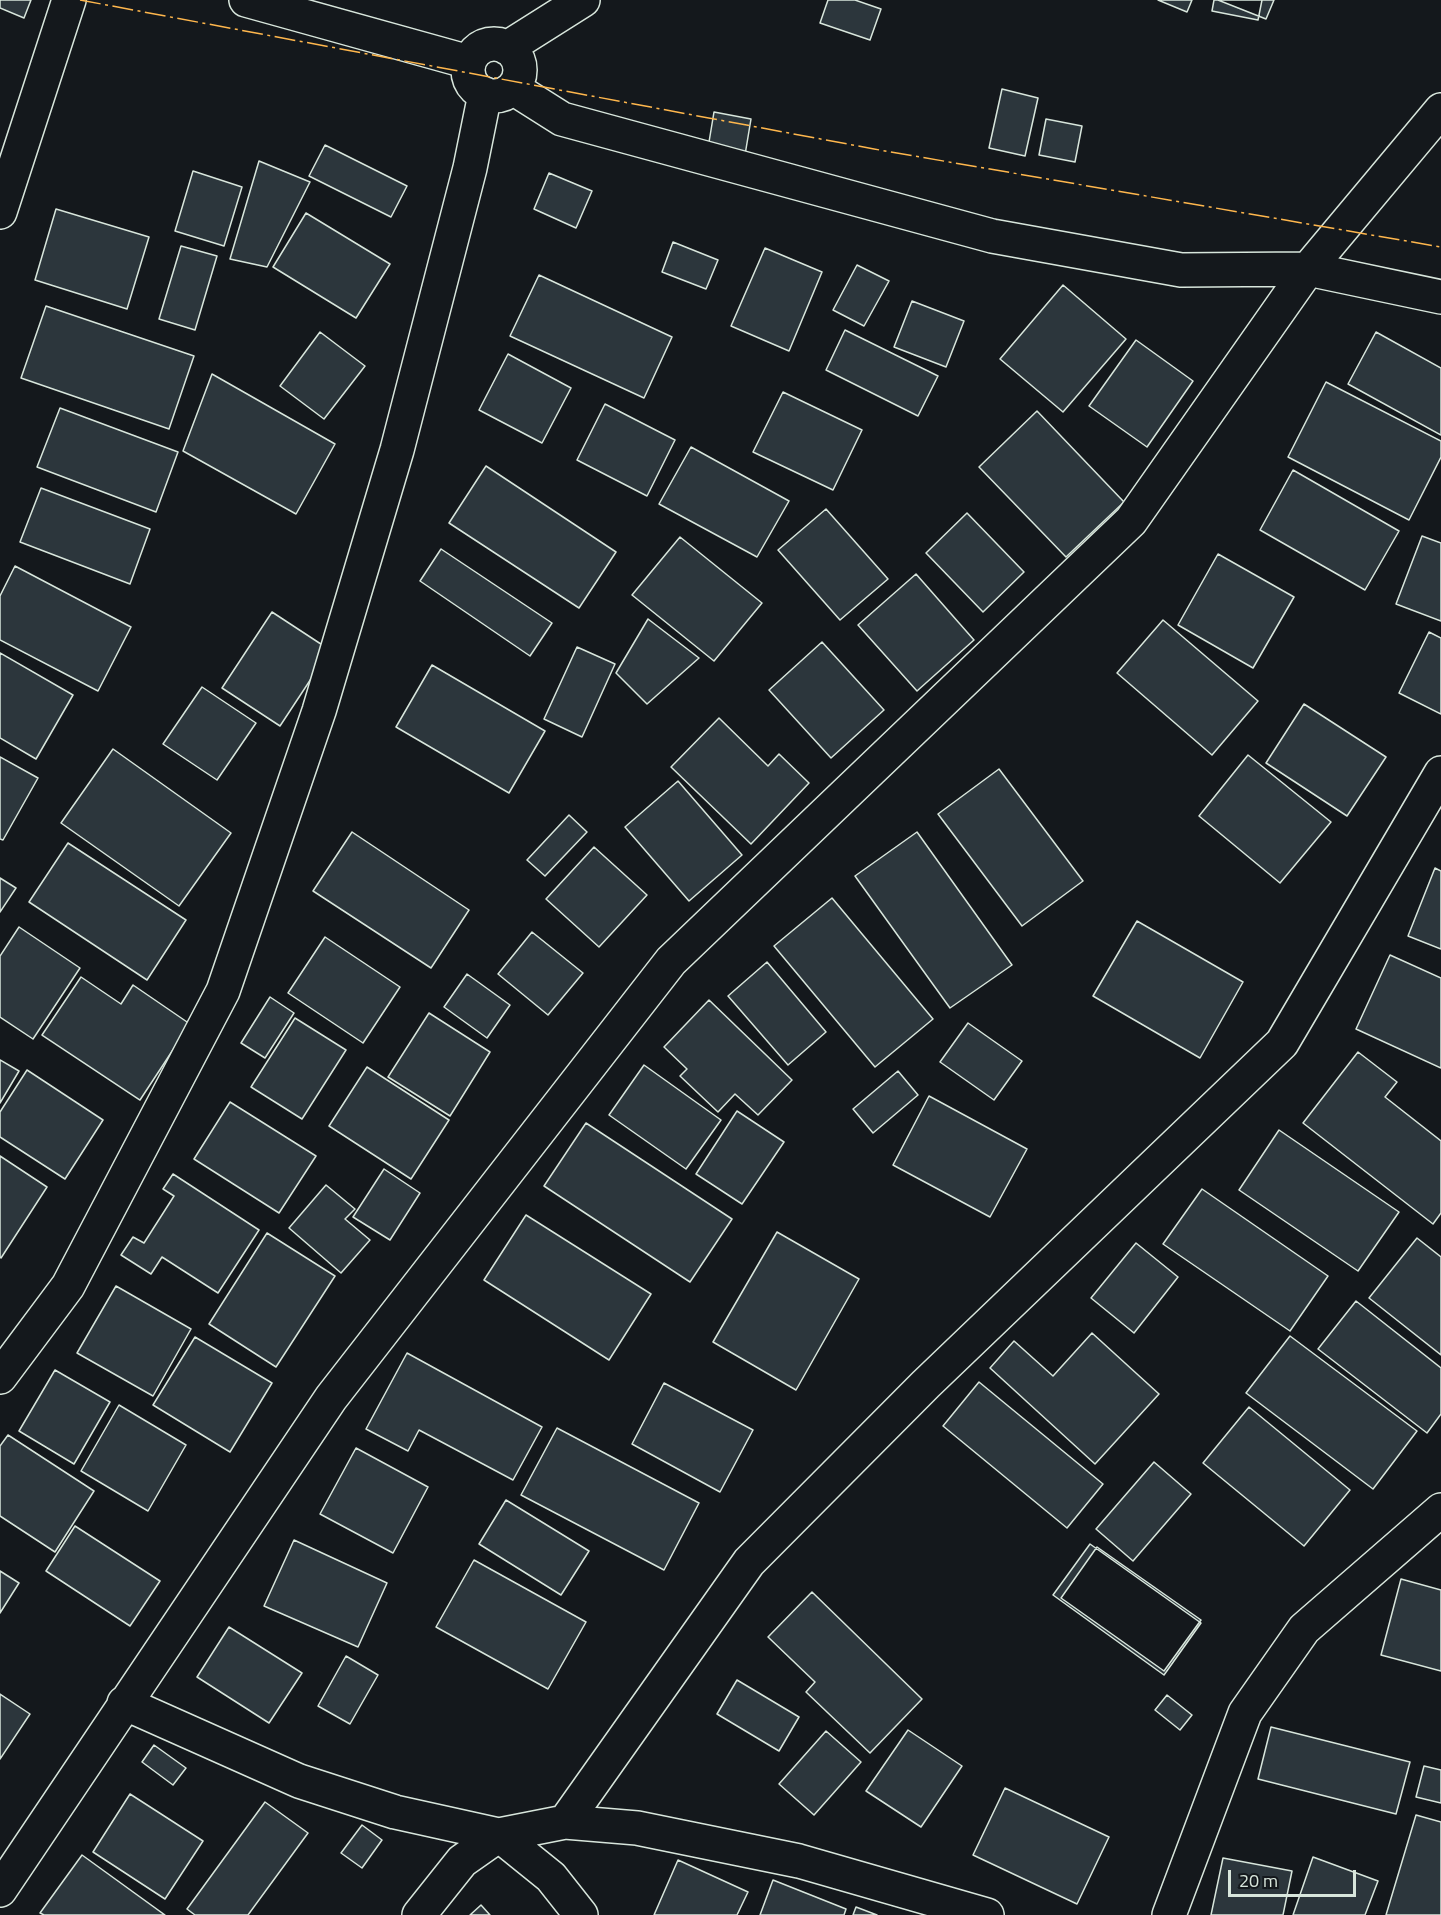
<!DOCTYPE html>
<html>
<head>
<meta charset="utf-8">
<style>
  body { margin:0 }
  #map { position:relative; width:1441px; height:1915px; overflow:hidden; background:#14181c; font-family:"Titillium Web",sans-serif }
  canvas { display:block }
  .scale { position:absolute; left:1228px; top:1870px; width:128px; height:27px; box-sizing:border-box; border:3px solid #d8e6dc; border-top:0; padding-left:8px; font-size:18px; line-height:21px; white-space:nowrap; color:#d8e6dc; -webkit-text-stroke:4px #14181c; paint-order:stroke }
</style>
</head>
<body>
<div id="map">
<canvas width="1441" height="1915"></canvas>
<div class="scale">20 m</div>
</div>
<script>
const ctx = document.querySelector('canvas').getContext('2d');
ctx.lineJoin = 'round';
function paint(path, color) { ctx.fillStyle = color; ctx.fill(path, 'evenodd'); }
function stroke(path, color, width, dash) { ctx.strokeStyle = color; ctx.lineWidth = width; ctx.lineCap = dash ? 'butt' : 'round'; ctx.setLineDash(dash || []); ctx.stroke(path); }
const building = new Path2D(`
  M 0,0 L 31,0 L 24,18 L 0,8 Z
  M 828,0 L 855,0 L 881,9 L 870,40 L 820,23 Z
  M 1158,0 L 1192,0 L 1187,12 Z
  M 1214,0 L 1262,0 L 1258,20 L 1212,11 Z
  M 1218,0 L 1274,0 L 1266,19 Z
  M 1002,89 L 1038,98 L 1025,156 L 989,148 Z
  M 714,112 L 751,119 L 745,155 L 708,148 Z
  M 1046,119 L 1082,126 L 1075,162 L 1039,155 Z
  M 325,145 L 407,186 L 391,217 L 309,176 Z
  M 259,161 L 310,182 L 267,267 L 230,259 Z
  M 193,171 L 242,187 L 224,246 L 175,231 Z
  M 549,173 L 592,191 L 576,228 L 534,209 Z
  M 56,209 L 149,237 L 127,309 L 35,280 Z
  M 306,213 L 390,264 L 356,318 L 273,267 Z
  M 673,242 L 718,260 L 706,289 L 662,272 Z
  M 181,246 L 217,256 L 195,330 L 159,319 Z
  M 765,248 L 822,272 L 789,351 L 731,326 Z
  M 857,265 L 889,281 L 864,326 L 833,310 Z
  M 539,275 L 672,337 L 644,398 L 510,336 Z
  M 1063,285 L 1126,339 L 1063,412 L 1000,359 Z
  M 912,301 L 964,321 L 946,367 L 894,347 Z
  M 46,306 L 194,356 L 169,429 L 21,378 Z
  M 845,330 L 938,376 L 918,416 L 826,370 Z
  M 320,332 L 365,366 L 324,419 L 280,386 Z
  M 1376,332 L 1441,368 L 1441,435 L 1348,384 Z
  M 1136,340 L 1193,381 L 1147,447 L 1089,406 Z
  M 508,354 L 571,388 L 542,443 L 479,410 Z
  M 212,374 L 335,444 L 296,514 L 183,451 Z
  M 1326,382 L 1441,441 L 1441,457 L 1409,520 L 1288,457 Z
  M 783,392 L 862,430 L 833,490 L 753,452 Z
  M 605,404 L 675,440 L 647,496 L 577,460 Z
  M 60,408 L 178,452 L 156,512 L 37,467 Z
  M 1037,411 L 1124,502 L 1066,557 L 979,467 Z
  M 691,447 L 789,501 L 757,557 L 659,504 Z
  M 486,466 L 616,552 L 579,608 L 449,523 Z
  M 1293,470 L 1399,531 L 1365,590 L 1260,530 Z
  M 41,488 L 150,529 L 130,584 L 20,542 Z
  M 826,509 L 888,579 L 840,620 L 778,550 Z
  M 967,513 L 1024,572 L 983,612 L 926,553 Z
  M 1422,536 L 1441,543 L 1441,621 L 1396,604 Z
  M 680,537 L 762,603 L 714,661 L 632,595 Z
  M 441,549 L 552,623 L 530,656 L 420,581 Z
  M 1218,554 L 1294,597 L 1253,668 L 1178,625 Z
  M 15,566 L 131,627 L 98,691 L 0,640 L 0,596 Z
  M 916,574 L 974,640 L 917,691 L 858,625 Z
  M 272,612 L 330,650 L 280,726 L 222,688 Z
  M 648,619 L 699,658 L 647,704 L 616,673 Z
  M 1163,620 L 1258,701 L 1212,755 L 1117,673 Z
  M 1429,632 L 1441,638 L 1441,714 L 1399,693 Z
  M 822,642 L 884,710 L 831,758 L 769,690 Z
  M 577,647 L 615,664 L 582,737 L 544,719 Z
  M 0,653 L 73,695 L 36,759 L 0,738 Z
  M 432,665 L 545,731 L 509,793 L 396,727 Z
  M 202,687 L 256,723 L 217,780 L 163,744 Z
  M 1304,704 L 1386,757 L 1347,816 L 1266,763 Z
  M 719,718 L 768,766 L 779,754 L 809,783 L 751,844 L 671,767 Z
  M 113,749 L 231,833 L 179,906 L 61,823 Z
  M 1248,755 L 1331,822 L 1280,883 L 1199,816 Z
  M 0,757 L 38,778 L 3,840 L 0,839 Z
  M 999,769 L 1083,881 L 1022,926 L 938,814 Z
  M 678,781 L 742,855 L 689,901 L 625,827 Z
  M 569,815 L 587,832 L 545,876 L 527,860 Z
  M 352,832 L 469,910 L 431,968 L 313,891 Z
  M 917,832 L 1012,965 L 950,1008 L 855,876 Z
  M 68,843 L 186,920 L 147,980 L 29,902 Z
  M 594,847 L 647,895 L 599,947 L 546,899 Z
  M 1435,868 L 1441,871 L 1441,949 L 1408,936 Z
  M 0,878 L 16,888 L 0,912 Z
  M 832,898 L 933,1019 L 875,1067 L 774,946 Z
  M 1137,921 L 1243,982 L 1200,1058 L 1093,996 Z
  M 19,927 L 80,968 L 33,1039 L 0,1017 L 0,956 Z
  M 532,932 L 583,973 L 548,1015 L 498,974 Z
  M 325,937 L 400,987 L 363,1043 L 288,993 Z
  M 1390,955 L 1441,978 L 1441,1068 L 1356,1029 Z
  M 767,962 L 826,1032 L 788,1065 L 728,996 Z
  M 467,974 L 510,1005 L 487,1038 L 444,1007 Z
  M 81,977 L 121,1004 L 133,985 L 190,1024 L 140,1100 L 42,1035 Z
  M 270,997 L 294,1013 L 265,1058 L 241,1043 Z
  M 709,1000 L 792,1080 L 758,1115 L 735,1094 L 718,1112 L 680,1076 L 687,1069 L 664,1047 Z
  M 429,1013 L 490,1052 L 450,1116 L 388,1077 Z
  M 295,1018 L 346,1050 L 302,1119 L 251,1087 Z
  M 968,1023 L 1022,1061 L 994,1100 L 940,1062 Z
  M 1358,1052 L 1397,1082 L 1385,1097 L 1441,1141 L 1441,1213 L 1433,1224 L 1303,1123 Z
  M 0,1060 L 19,1071 L 0,1103 Z
  M 644,1065 L 721,1120 L 686,1169 L 609,1115 Z
  M 367,1067 L 449,1120 L 411,1179 L 329,1126 Z
  M 27,1070 L 103,1120 L 65,1179 L 0,1137 L 0,1112 Z
  M 898,1071 L 918,1095 L 873,1133 L 853,1109 Z
  M 929,1096 L 1027,1149 L 990,1217 L 893,1165 Z
  M 230,1102 L 316,1156 L 279,1213 L 194,1159 Z
  M 737,1111 L 784,1142 L 742,1204 L 696,1174 Z
  M 586,1123 L 732,1219 L 690,1282 L 544,1186 Z
  M 1279,1130 L 1399,1212 L 1358,1271 L 1239,1190 Z
  M 0,1156 L 47,1187 L 1,1258 L 0,1257 Z
  M 384,1169 L 420,1193 L 390,1240 L 353,1217 Z
  M 173,1174 L 259,1230 L 218,1293 L 162,1257 L 151,1274 L 121,1255 L 133,1237 L 144,1243 L 174,1196 L 163,1189 Z
  M 326,1185 L 355,1209 L 345,1219 L 370,1240 L 341,1273 L 289,1228 Z
  M 1202,1189 L 1328,1276 L 1290,1331 L 1163,1244 Z
  M 526,1215 L 651,1294 L 609,1360 L 484,1280 Z
  M 777,1232 L 859,1279 L 796,1390 L 713,1342 Z
  M 267,1233 L 335,1276 L 276,1367 L 209,1324 Z
  M 1417,1238 L 1441,1257 L 1441,1355 L 1369,1298 Z
  M 1136,1243 L 1178,1277 L 1134,1333 L 1091,1298 Z
  M 116,1286 L 191,1329 L 153,1396 L 77,1353 Z
  M 1356,1301 L 1441,1368 L 1441,1414 L 1427,1433 L 1318,1349 Z
  M 1092,1333 L 1159,1394 L 1095,1464 L 990,1368 L 1014,1341 L 1053,1376 Z
  M 1290,1336 L 1417,1431 L 1373,1489 L 1246,1393 Z
  M 195,1337 L 272,1383 L 230,1452 L 153,1405 Z
  M 407,1353 L 542,1427 L 513,1480 L 419,1430 L 408,1451 L 366,1429 Z
  M 55,1370 L 110,1402 L 74,1464 L 19,1431 Z
  M 979,1382 L 1103,1484 L 1067,1528 L 943,1426 Z
  M 664,1383 L 753,1430 L 720,1492 L 632,1444 Z
  M 119,1405 L 186,1445 L 148,1511 L 81,1471 Z
  M 1249,1407 L 1350,1490 L 1304,1546 L 1203,1463 Z
  M 557,1428 L 699,1503 L 664,1570 L 521,1495 Z
  M 8,1435 L 94,1491 L 55,1552 L 0,1516 L 0,1446 Z
  M 356,1448 L 428,1487 L 393,1553 L 320,1514 Z
  M 1154,1462 L 1191,1494 L 1133,1561 L 1096,1529 Z
  M 506,1500 L 589,1551 L 561,1595 L 479,1544 Z
  M 75,1526 L 160,1581 L 130,1626 L 46,1571 Z
  M 294,1540 L 387,1583 L 358,1647 L 264,1606 Z
  M 1090,1544 L 1201,1623 L 1164,1675 L 1053,1595 Z
  M 1097,1547 L 1201,1620 L 1164,1671 L 1061,1598 Z
  M 474,1560 L 586,1622 L 548,1689 L 436,1627 Z
  M 0,1571 L 19,1583 L 0,1613 Z
  M 1401,1579 L 1441,1590 L 1441,1671 L 1381,1655 Z
  M 812,1592 L 922,1699 L 870,1753 L 806,1692 L 815,1682 L 768,1637 Z
  M 229,1627 L 302,1673 L 269,1723 L 197,1677 Z
  M 346,1656 L 378,1675 L 350,1724 L 318,1706 Z
  M 737,1680 L 799,1717 L 779,1751 L 717,1714 Z
  M 0,1694 L 30,1714 L 0,1759 Z
  M 1167,1695 L 1192,1715 L 1180,1730 L 1155,1710 Z
  M 1271,1727 L 1410,1762 L 1396,1814 L 1258,1779 Z
  M 908,1730 L 962,1766 L 921,1827 L 866,1791 Z
  M 826,1731 L 861,1762 L 814,1815 L 779,1784 Z
  M 154,1745 L 186,1768 L 173,1785 L 142,1762 Z
  M 1424,1766 L 1441,1770 L 1441,1803 L 1416,1797 Z
  M 1005,1788 L 1109,1837 L 1077,1904 L 973,1855 Z
  M 130,1794 L 203,1841 L 165,1899 L 93,1852 Z
  M 265,1802 L 308,1833 L 248,1915 L 195,1915 L 187,1909 Z
  M 1416,1815 L 1441,1822 L 1441,1915 L 1386,1915 Z
  M 362,1825 L 382,1840 L 362,1868 L 341,1853 Z
  M 82,1855 L 165,1915 L 44,1915 L 40,1913 Z
  M 1313,1857 L 1378,1881 L 1365,1915 L 1293,1915 Z
  M 1223,1858 L 1292,1871 L 1283,1915 L 1211,1915 Z
  M 678,1860 L 748,1892 L 737,1915 L 654,1915 Z
  M 773,1880 L 846,1909 L 844,1915 L 760,1915 Z
  M 481,1905 L 490,1915 L 470,1915 Z
  M 856,1907 L 877,1915 L 853,1915 Z`);
paint(building, '#2c363c');
stroke(building, '#d8e6dc', 1.5);
const minor = new Path2D(`
  M 246,0 L 469,62
  M468 70a26 26 0 1 1 52 0a26 26 0 1 1-52 0Z
  M 507,48 L 583,0
  M 513,88 L 562,119 L 992,236 L 1181,270 L 1308,269 L 1441,297
  M 0,212 L 69,0
  M 0,1377 L 68,1286 L 223,991 L 319,711 L 397,450 L 470,168 L 485,94
  M 124,1703 L 299,1781 L 395,1812 L 499,1835 L 551,1877 L 581,1915
  M 565,1822 L 749,1562 L 926,1384 L 1282,1043 L 1441,773
  M 0,1890 L 331,1398 L 671,961 L 1131,521 L 1308,269 L 1441,110
  M 419,1915 L 462,1861 L 499,1835 L 565,1822 L 637,1828 L 799,1861 L 987,1915
  M 1169,1915 L 1245,1713 L 1304,1629 L 1441,1510`);
stroke(minor, '#d8e6dc', 36);
stroke(minor, '#14181c', 33);
stroke(new Path2D(`
  M 80,0 L 874,149 L 1441,247`), '#ffb74d', 1.5, [21, 4.5, 3, 4.5]);
</script>
</body>
</html>
